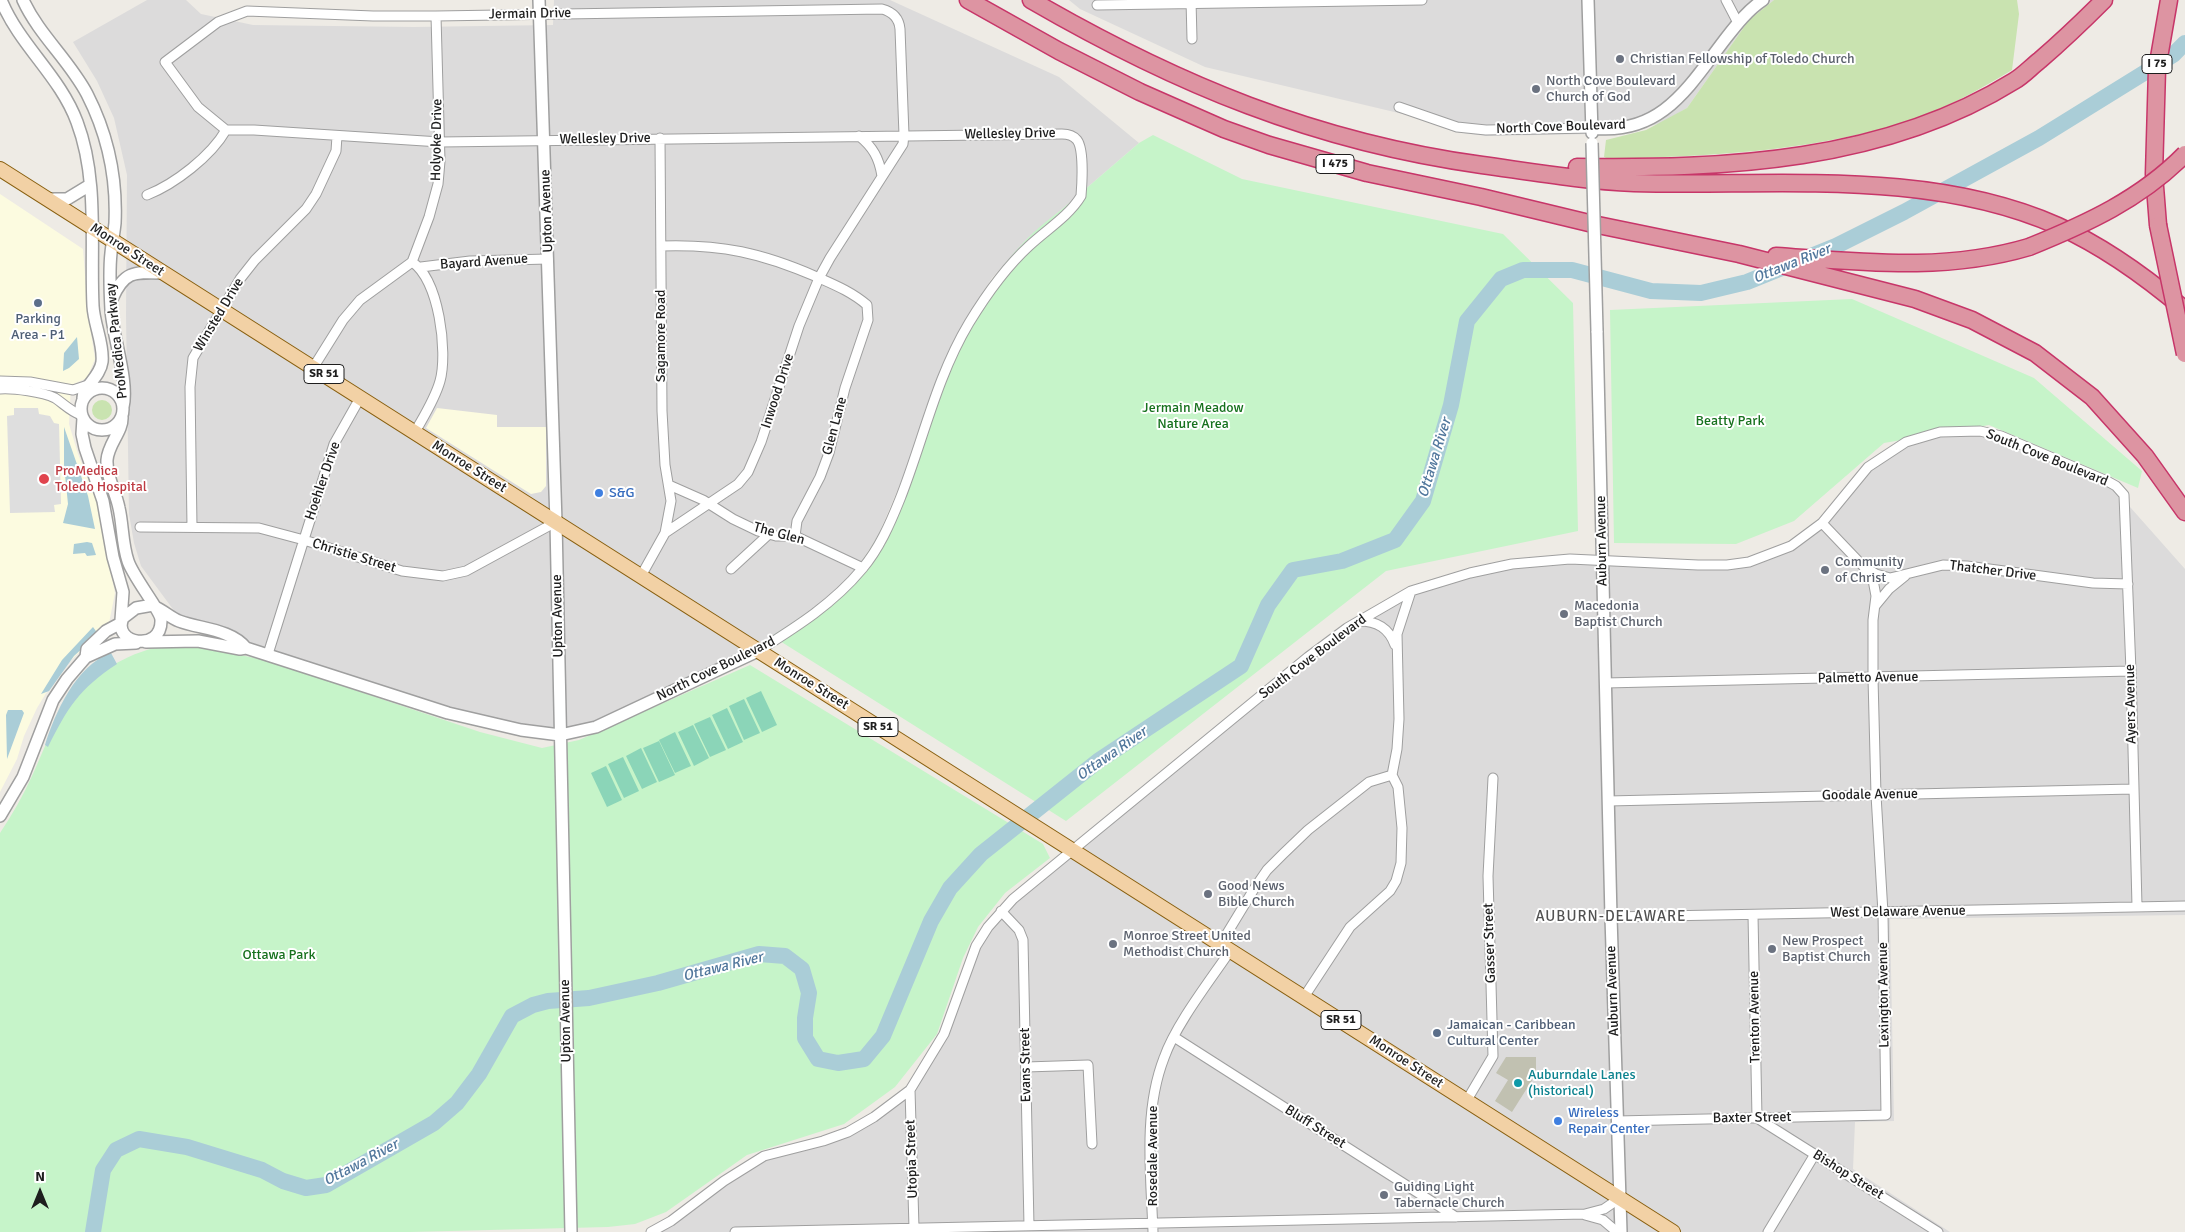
<!DOCTYPE html>
<html>
<head>
<meta charset="utf-8">
<style>
  body { margin:0 }
  #map { position:relative; width:2185px; height:1232px; overflow:hidden; background:#eeebe5; font-family:Signika,sans-serif }
  canvas { display:block }
  .north { position:absolute; left:15px; top:1167px; width:50px; height:50px; -webkit-text-stroke:4px #fff; paint-order:stroke; rotate:0deg; font-size:14px; font-weight:700; line-height:20px; text-align:center; color:#1e1e1e }
  .north::after { content:''; display:block; margin:auto; width:18px; height:22px; background:#1e1e1e; clip-path:polygon(50% 0,100% 100%,50% 72%,0 100%) }
</style>
</head>
<body>
<div id="map">
<canvas width="2185" height="1232"></canvas>
<div class="north">N</div>
</div>
<script>
const ctx = document.querySelector('canvas').getContext('2d');
ctx.lineJoin = 'round';
function paint(path, color) { ctx.fillStyle = color; ctx.fill(path, 'evenodd'); }
function stroke(path, color, width, dash) { ctx.strokeStyle = color; ctx.lineWidth = width; ctx.lineCap = dash ? 'butt' : 'round'; ctx.setLineDash(dash || []); ctx.stroke(path); }
function write(font, color, halo, rows, align = 'center') {
  ctx.font = font + ' Signika,sans-serif'; ctx.lineWidth = 4; ctx.setLineDash([]); ctx.textBaseline = 'middle'; ctx.strokeStyle = halo; ctx.fillStyle = color; for (const [text, x, y, turn = 0] of rows) {
    ctx.save(); ctx.translate(x, y); ctx.rotate((+turn || 0) * Math.PI / 180); ctx.textAlign = isNaN(turn) ? turn : align; if (halo) ctx.strokeText(text, 0, 0); ctx.fillText(text, 0, 0); ctx.restore();
  }
}
paint(new Path2D(`
  M 147,0 L 186,0 L 201,14 L 253,25 L 414,27 L 553,25 L 554,0 L 890,0 L 1059,77 L 1139,143 L 1025,241 L 992,278 L 964,322 L 950,348 L 925,410 L 911,458 L 878,536 L 859,565 L 834,592 L 809,612 L 756,647 L 594,722 L 559,730 L 522,725 L 449,708 L 269,649 L 178,616 L 141,566 L 134,543 L 129,514 L 126,315 L 127,175 L 114,118 L 97,81 L 73,42 Z
  M 1069,0 L 1774,0 L 1749,20 L 1687,108 L 1662,123 L 1630,131 L 1591,134 L 1486,136 L 1456,132 L 1407,115 L 1205,67 L 1080,9 Z
  M 1980,431 L 2107,481 L 2185,569 L 2185,915 L 1890,919 L 1894,1121 L 1855,1122 L 1853,1169 L 1950,1232 L 651,1232 L 747,1165 L 848,1132 L 910,1090 L 944,1034 L 976,946 L 1001,911 L 1308,657 L 1384,605 L 1470,573 L 1551,560 L 1727,565 L 1791,546 L 1822,523 L 1868,467 L 1906,442 L 1940,432 Z`), '#dcdbdb');
paint(new Path2D(`
  M 0,194 L 83,249 L 88,314 L 95,359 L 87,378 L 71,385 L 69,424 L 78,454 L 97,503 L 115,593 L 109,623 L 59,672 L 37,708 L 24,736 L 17,759 L 0,792 Z
  M 437,408 L 497,415 L 497,427 L 546,427 L 546,486 L 541,492 L 531,494 L 426,428 Z`), '#fcfbe0');
paint(new Path2D(`
  M 1506,1057 L 1536,1057 L 1536,1074 L 1512,1112 L 1495,1101 L 1508,1080 L 1496,1073 Z`), '#c1c1b1');
paint(new Path2D(`
  M 1774,0 L 2017,0 L 2019,14 L 2012,70 C 1977,91 1938,113 1899,124 C 1805,152 1706,156 1609,159 L 1604,157 L 1606,140 L 1646,130 L 1687,108 L 1749,20 Z
  M92 410a10 10 0 1 1 20 0a10 10 0 1 1-20 0Z`), '#c9e3b0');
paint(new Path2D(`
  M 1153,135 L 1242,179 L 1503,234 L 1573,303 L 1578,531 L 1386,571 L 1066,821 L 772,636 C 804,615 837,595 860,564 C 913,492 919,397 965,321 C 982,292 1001,266 1024,242 C 1035,230 1048,220 1061,210 C 1087,188 1113,165 1139,143 Z
  M 1852,299 L 2034,378 L 2142,471 L 2138,488 L 1989,425 L 1884,443 L 1794,521 L 1736,544 L 1614,543 L 1610,310 Z
  M 195,646 L 265,660 L 480,732 L 542,748 L 579,740 L 750,665 L 1043,844 L 1050,858 L 1005,893 L 978,927 L 963,958 L 937,1034 L 895,1087 L 844,1124 L 747,1155 L 666,1212 L 635,1224 L 608,1227 L 410,1232 L 0,1232 L 0,833 C 12,815 23,796 32,776 C 43,752 52,726 68,704 C 86,678 128,652 160,647 C 171,646 183,646 195,646 Z`), '#c6f4c9');
paint(new Path2D(`
  M 761,691 L 777,725 L 762,732 L 746,698 Z
  M 744,699 L 760,733 L 744,740 L 729,706 Z
  M 727,708 L 743,742 L 728,749 L 712,715 Z
  M 710,717 L 726,750 L 710,757 L 694,724 Z
  M 693,725 L 709,758 L 694,766 L 678,732 Z
  M 675,732 L 691,766 L 675,773 L 659,740 Z
  M 659,741 L 675,775 L 659,782 L 643,748 Z
  M 641,748 L 657,782 L 642,789 L 626,756 Z
  M 623,757 L 639,791 L 624,798 L 608,764 Z
  M 606,766 L 622,800 L 607,807 L 591,773 Z`), '#8bd5b8');
paint(new Path2D(`
  M 14,408 L 38,408 L 39,414 L 50,416 L 54,423 L 59,424 L 61,504 L 54,505 L 55,512 L 10,513 L 7,416 L 14,415 Z`), '#dedede');
paint(new Path2D(`
  M 77,337 L 79,359 L 69,368 L 63,371 L 64,353 Z
  M 64,427 L 88,496 L 95,529 L 63,523 L 68,504 L 64,465 Z
  M 87,542 L 92,543 L 96,555 L 87,556 L 85,553 L 73,554 L 74,544 Z
  M 93,627 L 98,634 L 74,656 L 49,691 L 41,694 L 62,660 Z
  M 111,653 L 117,664 C 79,689 68,707 48,747 L 45,745 C 55,713 76,665 111,653 Z
  M 8,710 L 22,710 L 24,713 L 7,759 L 6,715 Z`), '#aacdd7');
stroke(new Path2D(`
  M 93,1232 L 103,1170 L 116,1150 L 139,1139 L 187,1147 L 262,1170 L 283,1181 L 306,1188 L 326,1185 L 434,1123 L 457,1103 L 479,1074 L 512,1016 L 533,1005 L 548,1001 L 589,998 L 658,983 L 759,954 L 785,956 L 802,969 L 809,993 L 805,1018 L 805,1038 L 818,1059 L 838,1063 L 864,1059 L 883,1036 L 931,921 L 950,888 L 981,854 L 1098,761 L 1241,666 L 1268,605 L 1293,570 L 1342,561 L 1395,540 L 1423,501 L 1451,405 L 1467,321 L 1501,279 L 1523,270 L 1572,270 L 1651,291 L 1701,293 L 1747,282 L 1836,246 L 1904,212 L 2039,138 L 2173,55 L 2185,43`), '#aacdd7', 16);
const minor = new Path2D(`
  M 1191,0 L 1192,39
  M 1726,0 L 1738,23
  M 1097,5 L 1422,0
  M 1399,107 L 1457,127 L 1486,130 L 1592,128
  M 859,136 C 873,147 879,158 882,176
  M 660,138 L 662,411 L 665,465 L 671,501 L 665,533
  M 147,195 C 175,184 211,156 226,130
  M 661,246 C 722,244 762,253 817,277 C 835,285 852,292 867,305 L 868,320 L 845,388 L 829,453 L 820,477 L 797,521 L 795,536
  M 412,262 C 439,279 448,352 440,381 C 435,399 424,416 415,432
  M 421,267 L 470,261 L 548,259
  M 313,368 L 343,320 L 360,300 L 412,262 L 429,217 L 438,184 L 440,161 L 436,16
  M 0,381 L 30,382 L 73,390 L 91,384
  M 0,389 C 13,388 43,392 55,398 C 64,404 70,411 81,415
  M 669,485 L 703,500 L 733,519 L 758,531 L 776,536 L 795,536 L 863,568
  M 1822,523 L 1863,566 L 1876,574 L 1890,578 L 1943,565 L 1967,566 L 2093,583 L 2128,584
  M 140,527 L 259,528 L 304,540 L 402,571 L 443,576 L 466,571 L 556,522
  M 192,527 L 190,387 L 193,358 L 240,279 L 255,260 L 306,209 L 316,194 L 336,151 L 337,136
  M 731,569 L 769,534
  M 641,576 L 665,533 L 738,484 L 748,472 L 761,442 L 799,326 L 819,278 L 830,258 L 903,144 L 904,135 L 900,29 C 899,18 893,12 882,9 L 436,16 L 373,16 L 247,11 L 218,22 L 165,62 L 198,107 L 226,130 L 254,130 L 440,142 L 1062,134 C 1068,134 1073,135 1077,140 C 1084,149 1082,184 1081,196 C 1069,216 1046,230 1029,246 C 1005,268 986,295 969,323 C 936,378 923,441 900,499 C 890,524 879,549 862,569 C 833,604 796,627 758,651
  M 1875,606 L 1889,589 L 1905,576
  M 1359,621 C 1377,621 1389,628 1395,645
  M 268,654 L 334,444 L 360,398
  M 1605,683 L 2131,671
  M 1608,801 L 2133,789
  M 1001,911 L 1019,930 L 1023,940 L 1029,1226
  M 1753,915 L 1757,1118 L 1938,1232
  M 1611,917 L 2185,906
  M 1220,945 L 1254,889 L 1267,870 L 1283,854 L 1308,830 L 1369,782 L 1392,775
  M 1304,997 L 1350,927 L 1390,891 L 1396,881 L 1401,863 L 1402,828 L 1398,787 L 1392,775 L 1397,749 L 1399,719 L 1397,634 L 1411,591
  M 1174,1037 L 1456,1217
  M 1026,1067 L 1088,1065 L 1092,1144
  M 910,1090 L 914,1228
  M 1467,1100 L 1493,1056 L 1488,876 L 1493,778
  M 1617,1121 L 1886,1115 L 1883,913 L 1876,795 L 1873,678 L 1873,620 L 1876,596 L 1873,580 L 1863,566
  M 1585,1215 L 1603,1220 L 1617,1232
  M 651,1232 L 671,1221 L 724,1181 L 764,1156 L 823,1141 L 848,1132 L 874,1117 L 910,1090 L 944,1034 L 976,946 L 988,927 L 1013,899 L 1308,657 L 1347,628 L 1411,591 L 1470,573 L 1512,564 L 1570,559 L 1698,565 L 1727,565 L 1749,562 L 1791,546 L 1822,523 L 1868,467 L 1906,442 L 1940,432 L 1980,431 L 2001,436 L 2107,481 L 2116,486 L 2124,495 L 2131,671 L 2137,906
  M 735,1232 L 1585,1214 L 1604,1209 L 1620,1198
  M 1153,1232 C 1151,1175 1143,1112 1164,1058 C 1176,1024 1209,982 1230,951
  M 1768,1232 L 1815,1154`);
const tertiary = new Path2D(`
  M 1,0 C 20,46 60,76 77,122 C 99,180 90,246 93,306 C 94,325 104,344 102,362 C 100,377 83,387 83,398
  M 23,0 C 39,35 69,60 87,94 C 107,133 117,178 115,223 C 114,233 112,243 111,253 C 109,271 110,291 111,310 C 113,338 129,381 123,407
  M 539,0 L 556,522 L 571,1232
  M 1588,0 L 1592,133
  M 1592,128 C 1662,136 1689,86 1726,38 C 1737,24 1748,10 1763,0
  M 49,199 L 67,199 L 90,185
  M 112,299 C 124,271 134,272 162,273
  M 1597,331 L 1611,917 L 1621,1232
  M81 409a21 21 0 1 1 42 0a21 21 0 1 1-42 0Z
  M 122,417 C 123,431 108,444 107,460 C 106,476 116,492 119,508 C 123,525 122,543 128,561 C 133,577 161,611 161,620 C 162,653 111,644 123,618 L 136,608 L 153,605
  M 83,418 L 82,434 L 85,448 L 103,501 L 113,557 L 123,592 L 121,620
  M 155,607 C 164,611 171,618 179,621 C 200,629 231,629 246,648
  M 146,642 L 198,641 L 240,649 L 246,648 L 448,713 L 521,730 L 560,735 L 596,727 L 758,651
  M 86,657 L 87,649 L 106,631 L 121,623
  M 0,816 L 23,777 L 53,700 L 67,679 L 86,657 L 115,644 L 136,643`);
const primary = new Path2D(`
  M 0,169 L 1673,1232`);
const motorway = new Path2D(`
  M 968,0 L 1059,51 L 1140,92 L 1224,129 L 1269,145 L 1367,173 L 1481,197 L 1593,224 L 1739,254 L 1915,299 L 1972,320 L 2035,353 L 2092,397 L 2145,456 L 2185,512
  M 1031,0 C 1176,84 1315,142 1482,165 C 1532,172 1584,181 1634,183 C 1773,187 1928,168 2058,226 C 2105,247 2146,277 2185,310
  M 1577,167 C 1725,169 1884,162 2014,81 C 2023,76 2031,67 2040,60 C 2062,41 2083,21 2104,0
  M 2158,225 L 2154,174 L 2157,69 L 2169,0
  M 1776,256 C 1862,262 1945,272 2029,247`);
stroke(minor, '#9f9f9f', 11);
stroke(tertiary, '#9f9f9f', 14);
stroke(primary, '#885f0f', 16);
stroke(motorway, '#c73669', 19);
stroke(minor, '#fff', 9);
stroke(tertiary, '#fff', 11);
stroke(primary, '#f2d1a5', 14);
stroke(motorway, '#dd94a2', 16);
const tertiaryBridge = new Path2D(`
  M 1592,143 L 1597,331`);
const motorwayBridge = new Path2D(`
  M 2158,225 L 2185,354
  M 2029,247 C 2086,224 2141,199 2185,154`);
stroke(tertiaryBridge, '#9f9f9f', 14, []);
stroke(motorwayBridge, '#c73669', 19, []);
stroke(tertiaryBridge, '#fff', 11);
stroke(motorwayBridge, '#dd94a2', 16);
for (const [x, y, r, color] of [
  [1620,59,5,"#6b7280"],
  [1536,89,5,"#6b7280"],
  [38,303,5,"#5c6f8a"],
  [44,479,6,"#e0444e"],
  [599,493,5,"#3f7fe0"],
  [1825,570,5,"#6b7280"],
  [1564,614,5,"#6b7280"],
  [1208,894,5,"#6b7280"],
  [1113,944,5,"#6b7280"],
  [1772,949,5,"#6b7280"],
  [1437,1033,5,"#5c6f8a"],
  [1518,1083,5,"#0f9aa8"],
  [1558,1121,5,"#3f7fe0"],
  [1384,1195,5,"#6b7280"]
]) { const dot = new Path2D(); dot.arc(x, y, r, 0, 2 * Math.PI); ctx.fillStyle = color; ctx.fill(dot); stroke(dot, '#fff', 2); }
for (const [x, y, w] of [
  [2157,64,30],
  [1335,164,38],
  [324,374,40],
  [878,727,40],
  [1341,1020,40]
]) { const box = new Path2D(); box.roundRect(x - w / 2, y - 9.5, w, 19, 4); ctx.fillStyle = '#fff'; ctx.fill(box); stroke(box, '#1e1e1e', 1); }
write('bold 12px', '#1e1e1e', null, [
  ["I 75",2157,64],
  ["I 475",1335,164],
  ["SR 51",324,374],
  ["SR 51",878,727],
  ["SR 51",1341,1020]
]);
write('14px', '#1e1e1e', '#fff', [
  ["Jermain Drive",530,14,-1],
  ["North Cove Boulevard",1561,127,-2],
  ["Wellesley Drive",1010,134,-1],
  ["Wellesley Drive",605,139,-1],
  ["Holyoke Drive",437,140,-89],
  ["Upton Avenue",547,211,-92],
  ["Monroe Street",127,250,33],
  ["Bayard Avenue",484,262,-4],
  ["Winsted Drive",219,315,-59],
  ["Sagamore Road",661,336,-90],
  ["ProMedica Parkway",117,341,-96],
  ["Inwood Drive",778,391,-72],
  ["Glen Lane",835,426,-75],
  ["South Cove Boulevard",2047,458,22],
  ["Monroe Street",469,467,32],
  ["Hoehler Drive",323,481,-71],
  ["The Glen",779,534,15],
  ["Auburn Avenue",1602,541,-91],
  ["Christie Street",354,556,17],
  ["Thatcher Drive",1993,571,7],
  ["Upton Avenue",558,616,-91],
  ["South Cove Boulevard",1313,657,-37],
  ["North Cove Boulevard",716,669,-26],
  ["Palmetto Avenue",1868,678,-1],
  ["Monroe Street",811,684,32],
  ["Ayers Avenue",2131,704,-91],
  ["Goodale Avenue",1870,795,-1],
  ["West Delaware Avenue",1898,912,-1],
  ["Gasser Street",1490,943,-92],
  ["Auburn Avenue",1613,991,-92],
  ["Lexington Avenue",1884,995,-91],
  ["Trenton Avenue",1755,1017,-91],
  ["Upton Avenue",566,1021,-91],
  ["Monroe Street",1406,1062,33],
  ["Evans Street",1026,1065,-91],
  ["Baxter Street",1752,1118,-1],
  ["Bluff Street",1315,1127,32],
  ["Rosedale Avenue",1153,1156,-90],
  ["Utopia Street",912,1159,-92],
  ["Bishop Street",1848,1175,32]
]);
write('14px', '#5b616d', '#fff', [
  ["Christian Fellowship of Toledo Church",1630,59],
  ["North Cove Boulevard",1546,81],
  ["Church of God",1546,97],
  ["Community",1835,562],
  ["of Christ",1835,578],
  ["Macedonia",1574,606],
  ["Baptist Church",1574,622],
  ["Good News",1218,886],
  ["Bible Church",1218,902],
  ["Monroe Street United",1123,936],
  ["Methodist Church",1123,952],
  ["New Prospect",1782,941],
  ["Baptist Church",1782,957],
  ["Guiding Light",1394,1187],
  ["Tabernacle Church",1394,1203]
], 'left');
write('14px', '#4e5e75', '#fff', [
  ["Parking",38,319],
  ["Area - P1",38,335],
  ["Jamaican - Caribbean",1447,1025,"left"],
  ["Cultural Center",1447,1041,"left"]
]);
write('14px', '#17711e', '#fff', [
  ["Jermain Meadow",1193,408],
  ["Nature Area",1193,424],
  ["Beatty Park",1730,421],
  ["Ottawa Park",279,955]
]);
write('14px', '#be3a42', '#fff', [
  ["ProMedica",55,471],
  ["Toledo Hospital",55,487]
], 'left');
write('14px', '#366cbe', '#fff', [
  ["S&G",609,493],
  ["Wireless",1568,1113],
  ["Repair Center",1568,1129]
], 'left');
write('14px', '#0d838f', '#fff', [
  ["Auburndale Lanes",1528,1075],
  ["(historical)",1528,1091]
], 'left');
write('italic 15px', '#51779c', '#fff', [
  ["Ottawa River",1792,264,-22],
  ["Ottawa River",1435,458,-73],
  ["Ottawa River",1112,754,-35],
  ["Ottawa River",723,967,-14],
  ["Ottawa River",361,1163,-28]
]);
ctx.letterSpacing = '1px';
write('15px', '#515151', '#fff', [
  ["AUBURN-DELAWARE",1611,917]
]);
ctx.letterSpacing = '0px';
</script>
</body>
</html>
